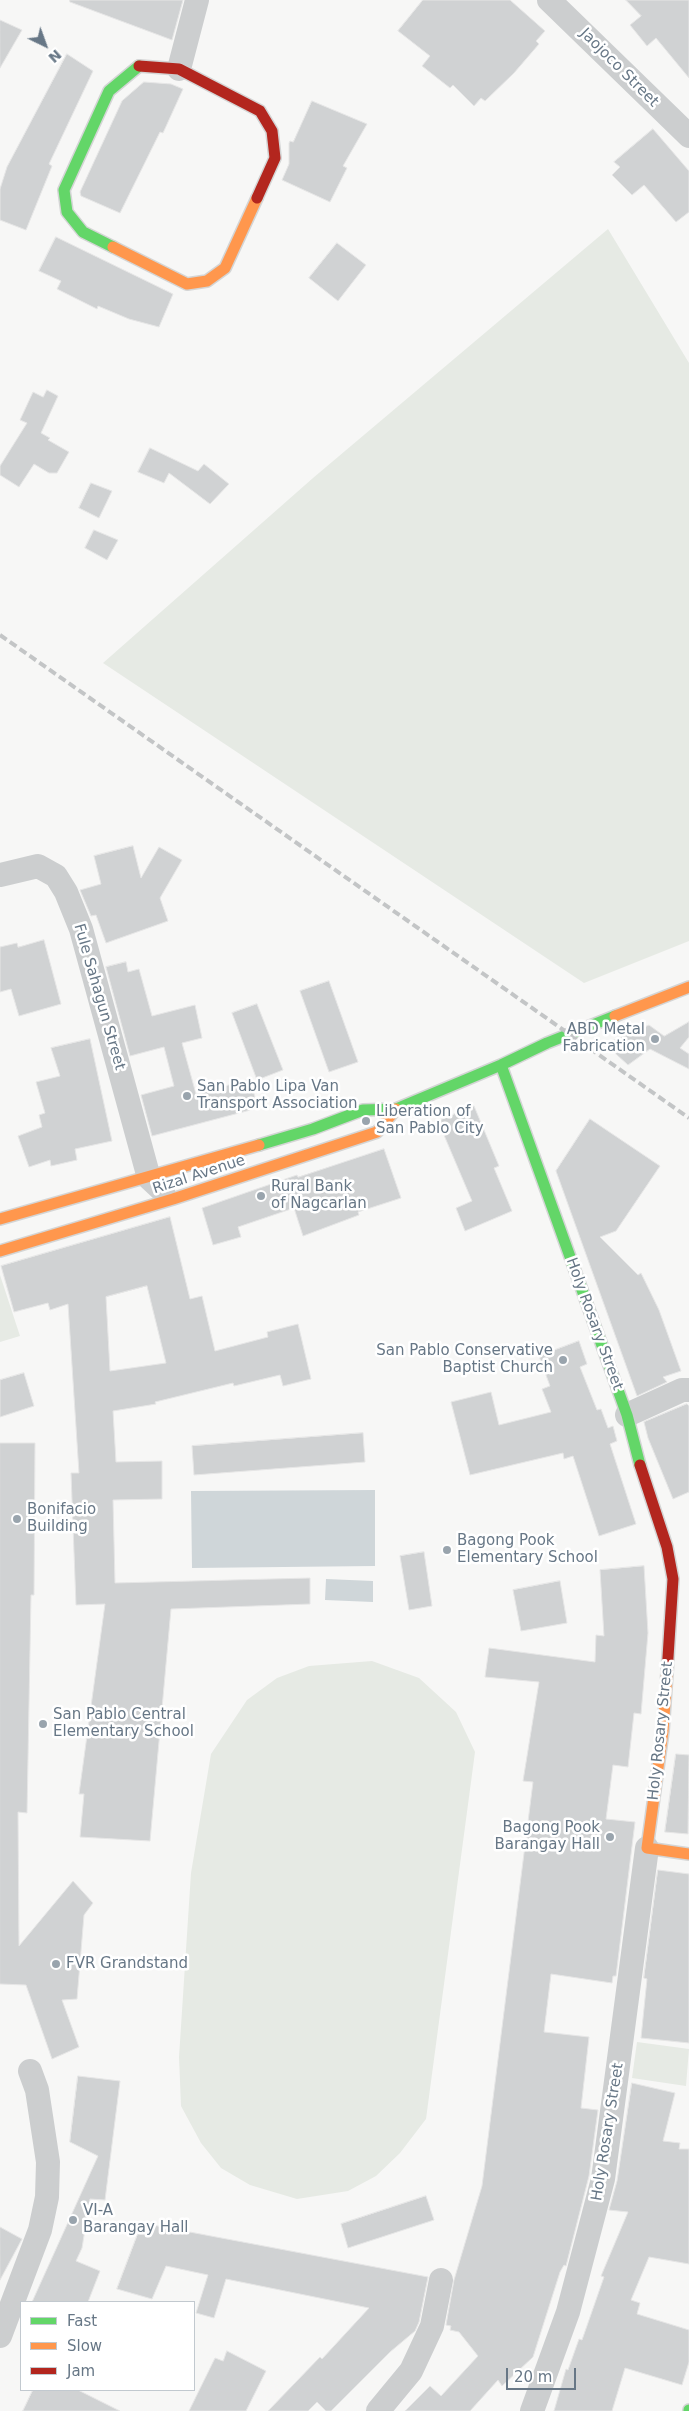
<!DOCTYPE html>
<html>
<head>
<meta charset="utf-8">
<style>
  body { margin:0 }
  #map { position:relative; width:689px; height:2411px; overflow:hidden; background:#f7f7f6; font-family:"DejaVu Sans",sans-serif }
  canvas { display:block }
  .legend { position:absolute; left:20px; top:2301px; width:175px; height:90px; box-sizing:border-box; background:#fff; border:1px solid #c2c9cf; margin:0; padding:6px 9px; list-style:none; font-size:15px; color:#677786 }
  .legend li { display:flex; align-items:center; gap:10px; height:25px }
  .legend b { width:25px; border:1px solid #c2c9cf }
  .north { position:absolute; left:20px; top:20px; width:50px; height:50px; -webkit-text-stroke:4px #fff; paint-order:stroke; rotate:138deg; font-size:14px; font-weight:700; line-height:20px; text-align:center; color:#677786 }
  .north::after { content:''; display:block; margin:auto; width:18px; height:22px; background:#677786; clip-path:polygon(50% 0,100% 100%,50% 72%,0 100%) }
  .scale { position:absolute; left:506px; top:2368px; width:70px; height:22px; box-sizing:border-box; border:2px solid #677786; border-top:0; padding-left:6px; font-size:15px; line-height:18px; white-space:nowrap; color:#677786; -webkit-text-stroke:4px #fff; paint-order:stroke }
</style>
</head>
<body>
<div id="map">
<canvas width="689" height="2411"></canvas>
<ul class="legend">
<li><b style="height:6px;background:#63d668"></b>Fast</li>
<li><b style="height:6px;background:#ff974d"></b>Slow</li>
<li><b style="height:6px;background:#b3261e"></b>Jam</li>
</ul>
<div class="north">N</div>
<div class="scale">20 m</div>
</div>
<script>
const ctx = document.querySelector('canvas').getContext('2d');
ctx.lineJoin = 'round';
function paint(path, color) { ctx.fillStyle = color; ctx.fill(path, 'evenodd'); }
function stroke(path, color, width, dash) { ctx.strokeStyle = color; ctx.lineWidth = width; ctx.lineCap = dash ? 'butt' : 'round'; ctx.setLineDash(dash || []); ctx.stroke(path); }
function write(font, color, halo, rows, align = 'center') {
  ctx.font = font + ' "DejaVu Sans",sans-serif'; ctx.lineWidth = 5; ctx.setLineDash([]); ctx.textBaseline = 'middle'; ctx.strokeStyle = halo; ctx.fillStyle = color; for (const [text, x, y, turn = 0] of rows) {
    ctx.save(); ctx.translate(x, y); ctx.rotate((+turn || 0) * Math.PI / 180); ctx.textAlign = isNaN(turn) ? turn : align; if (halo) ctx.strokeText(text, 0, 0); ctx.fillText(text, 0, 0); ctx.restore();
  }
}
paint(new Path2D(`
  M 608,229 L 689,363 L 689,941 L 584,983 L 103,663 L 313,478 Z
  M 0,1275 L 20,1336 L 0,1342 Z
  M 372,1661 L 419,1678 L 456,1712 L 475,1752 L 426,2119 L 400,2153 L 376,2176 L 348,2191 L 297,2199 L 250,2185 L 221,2168 L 201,2143 L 181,2106 L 179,2057 L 191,1873 L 211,1754 L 247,1700 L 277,1678 L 309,1666 Z
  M 637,2042 L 689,2049 L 686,2086 L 632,2078 Z`), '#e6eae4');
paint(new Path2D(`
  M 375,1490 L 375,1566 L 192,1568 L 191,1491 Z
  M 326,1579 L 373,1581 L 373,1602 L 325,1600 Z`), '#cfd6d9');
const building = new Path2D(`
  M 70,0 L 183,0 L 172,40 L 70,2 Z
  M 423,0 L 510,0 L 545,31 L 536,41 L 539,44 L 514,73 L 485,101 L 481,98 L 474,106 L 453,85 L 450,88 L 422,66 L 430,56 L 398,31 Z
  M 626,0 L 689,0 L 689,78 L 656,38 L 647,46 L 630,25 L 641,16 Z
  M 0,20 L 22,30 L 0,68 Z
  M 67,54 L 93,71 L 49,164 L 52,166 L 26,230 L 0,220 L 0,189 L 7,167 Z
  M 144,82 L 171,84 L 183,89 L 163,133 L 160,132 L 120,213 L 81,196 L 80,192 L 122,101 Z
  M 312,101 L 367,124 L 343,166 L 347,168 L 330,202 L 282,180 L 289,164 L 289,143 L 290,141 L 293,142 Z
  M 653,129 L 689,171 L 689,212 L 676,222 L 644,185 L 632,195 L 612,175 L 620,167 L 614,162 Z
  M 56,237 L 173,294 L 159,327 L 129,319 L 98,306 L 97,309 L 57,289 L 61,281 L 39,271 Z
  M 337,243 L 366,265 L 338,301 L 309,278 Z
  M 47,390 L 58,396 L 41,433 L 50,438 L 48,440 L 69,452 L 57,473 L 49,473 L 34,464 L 19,487 L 0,475 L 0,466 L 27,423 L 20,420 L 33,392 L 43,397 Z
  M 150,448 L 198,471 L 204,464 L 229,484 L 210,504 L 169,473 L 164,483 L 138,472 Z
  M 91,483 L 112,491 L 99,518 L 79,508 Z
  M 94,530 L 118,540 L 107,560 L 85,548 Z
  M 133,846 L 141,878 L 159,847 L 182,860 L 160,898 L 168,921 L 106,943 L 96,915 L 91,916 L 80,890 L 101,884 L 94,856 Z
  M 44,940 L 61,1004 L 19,1016 L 11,989 L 0,992 L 0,947 L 17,943 L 18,947 Z
  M 126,962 L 128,972 L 139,969 L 152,1016 L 195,1005 L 202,1038 L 182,1043 L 196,1094 L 250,1079 L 258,1108 L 152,1136 L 141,1095 L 174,1086 L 164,1047 L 130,1056 L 106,967 Z
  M 329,981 L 358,1062 L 329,1072 L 300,991 Z
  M 257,1004 L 283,1070 L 257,1080 L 232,1013 Z
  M 689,1022 L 689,1037 L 680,1048 L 689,1054 L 689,1069 L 650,1049 L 628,1065 L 605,1044 L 649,1025 L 664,1036 Z
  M 90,1039 L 112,1141 L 75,1149 L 77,1160 L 51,1166 L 50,1160 L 29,1167 L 18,1136 L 42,1127 L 39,1115 L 45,1113 L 36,1082 L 60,1076 L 51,1048 Z
  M 474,1106 L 499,1166 L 494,1168 L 512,1211 L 465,1231 L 456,1208 L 472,1201 L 438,1121 Z
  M 590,1119 L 660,1166 L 616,1231 L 600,1237 L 638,1275 L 641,1273 L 659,1310 L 681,1371 L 663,1377 L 667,1382 L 637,1396 L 556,1171 Z
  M 384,1149 L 401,1198 L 358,1212 L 359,1215 L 303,1236 L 294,1208 L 238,1227 L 241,1237 L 213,1245 L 202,1208 L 297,1175 L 298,1177 Z
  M 170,1217 L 190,1299 L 202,1296 L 215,1351 L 268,1337 L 267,1332 L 298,1324 L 311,1379 L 283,1386 L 280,1375 L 234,1386 L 233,1383 L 155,1402 L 156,1404 L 113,1411 L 116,1462 L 162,1461 L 162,1499 L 113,1500 L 115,1583 L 310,1578 L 310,1604 L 171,1609 L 150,1841 L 80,1837 L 84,1794 L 79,1794 L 105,1604 L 76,1605 L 71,1473 L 79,1473 L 68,1304 L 50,1310 L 48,1303 L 14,1312 L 1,1266 ZM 147,1286 L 166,1363 L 110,1371 L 106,1297 Z
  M 579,1341 L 587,1364 L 580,1367 L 597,1410 L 601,1409 L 608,1428 L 613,1426 L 617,1441 L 610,1444 L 636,1524 L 599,1536 L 573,1456 L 564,1459 L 563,1453 L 470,1475 L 451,1402 L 491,1392 L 499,1425 L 551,1412 L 542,1389 L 550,1386 L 539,1356 Z
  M 24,1373 L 34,1406 L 0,1417 L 0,1380 Z
  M 687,1404 L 689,1406 L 689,1492 L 673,1499 L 648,1438 L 644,1422 Z
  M 363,1433 L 365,1462 L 194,1475 L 192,1446 Z
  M 0,1443 L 35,1443 L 34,1595 L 31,1595 L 27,1813 L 18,1812 L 19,1946 L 73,1881 L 93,1903 L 84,1915 L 77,1999 L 62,2000 L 79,2047 L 52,2059 L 26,1985 L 0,1984 Z
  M 424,1552 L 432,1606 L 409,1610 L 400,1556 Z
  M 644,1566 L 648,1633 L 641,1714 L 634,1713 L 628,1767 L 613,1765 L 606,1819 L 635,1822 L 616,1976 L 613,1976 L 612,1983 L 551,1974 L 544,2032 L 589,2037 L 581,2108 L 598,2110 L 589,2176 L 566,2266 L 564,2265 L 560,2272 L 533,2357 L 502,2386 L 498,2380 L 470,2411 L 405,2411 L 430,2386 L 441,2396 L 478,2356 L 459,2332 L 450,2330 L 451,2326 L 446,2325 L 454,2280 L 482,2186 L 533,1782 L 523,1781 L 539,1682 L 485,1677 L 489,1648 L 595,1662 L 596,1635 L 604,1636 L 600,1570 Z
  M 560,1581 L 567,1623 L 521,1631 L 513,1590 Z
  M 676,1754 L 689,1755 L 688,1834 L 665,1832 Z
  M 658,1870 L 689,1874 L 689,2043 L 641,2038 L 647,1979 L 644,1978 Z
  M 78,2076 L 120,2081 L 105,2200 L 90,2199 L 82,2248 L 76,2261 L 100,2271 L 88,2302 L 32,2302 L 98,2156 L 70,2142 Z
  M 632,2083 L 675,2093 L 663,2141 L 680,2143 L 679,2149 L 689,2149 L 689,2264 L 649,2257 L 631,2300 L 640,2303 L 637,2314 L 689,2330 L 689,2362 L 682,2385 L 625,2368 L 612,2411 L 554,2411 L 566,2369 L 568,2370 L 579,2339 L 582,2340 L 604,2277 L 601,2276 L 628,2212 L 609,2210 L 617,2181 Z
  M 426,2196 L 434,2220 L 348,2248 L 341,2224 Z
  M 142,2223 L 428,2277 L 419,2322 L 415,2331 L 390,2352 L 331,2411 L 326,2411 L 317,2402 L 308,2411 L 268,2411 L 320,2357 L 322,2359 L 369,2308 L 226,2279 L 214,2318 L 196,2313 L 208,2275 L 166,2266 L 152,2299 L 117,2289 Z
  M 0,2227 L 22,2239 L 0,2280 Z
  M 227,2351 L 266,2371 L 246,2411 L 189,2411 L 215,2358 L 223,2361 Z
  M 33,2390 L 78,2390 L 120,2411 L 23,2411 Z`);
paint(building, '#d0d2d3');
stroke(building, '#e6e6e6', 1);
const fast = new Path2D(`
  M 113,247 L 83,232 L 67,212 L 64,190 L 109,91 L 139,66
  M 501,1065 L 627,1415 L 640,1465
  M 259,1145 L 313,1129 L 363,1110 L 396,1109 L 501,1065 L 547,1043 L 615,1016
  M 689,2410 L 689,2411`);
const slow = new Path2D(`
  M 113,247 L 187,284 L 207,281 L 225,268 L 257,198
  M 615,1016 L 689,987
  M 0,1219 L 259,1145
  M 0,1251 L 173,1199 L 377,1132 L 396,1109
  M 667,1673 L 663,1731 L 647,1848 L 689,1854`);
const jam = new Path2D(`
  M 139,66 L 179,69 L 260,111 L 272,131 L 275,158 L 257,198
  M 640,1465 L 667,1547 L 673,1579 L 667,1673`);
stroke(fast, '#d4d5d5', 14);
stroke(slow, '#d4d5d5', 14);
stroke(jam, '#d4d5d5', 14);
stroke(new Path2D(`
  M 549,0 L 689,136
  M 179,69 L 197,0
  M 0,875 L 38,866 L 56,876 L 66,892 L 81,929 L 149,1178 L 163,1191
  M 627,1415 L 682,1390 L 689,1390
  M 0,2336 L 40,2230 L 47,2197 L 48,2162 L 37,2090 L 30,2071
  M 378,2411 L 411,2371 L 432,2326 L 441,2280
  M 532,2411 L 568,2312 L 603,2179 L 647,1848`), '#cccecf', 24);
stroke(fast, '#63d668', 11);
stroke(slow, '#ff974d', 11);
stroke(jam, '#b3261e', 11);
stroke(new Path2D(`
  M 0,635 L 689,1118`), '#c3c5c6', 4, [8, 4]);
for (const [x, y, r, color] of [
  [655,1039,5,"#99a4ad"],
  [187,1096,5,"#99a4ad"],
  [366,1121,5,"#99a4ad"],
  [261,1196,5,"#99a4ad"],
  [563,1360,5,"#99a4ad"],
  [17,1519,5,"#99a4ad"],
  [447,1550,5,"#99a4ad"],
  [43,1724,5,"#99a4ad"],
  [610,1837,5,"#99a4ad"],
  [56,1964,5,"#99a4ad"],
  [73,2220,5,"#99a4ad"]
]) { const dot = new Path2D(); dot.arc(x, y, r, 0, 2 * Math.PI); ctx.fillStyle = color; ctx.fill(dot); stroke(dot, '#fff', 2); }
write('15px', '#677786', '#fff', [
  ["Jaojoco Street",619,68,45],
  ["Fule Sahagun Street",99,997,74],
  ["Rizal Avenue",199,1175,-18],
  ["Holy Rosary Street",594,1324,70],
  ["Holy Rosary Street",661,1731,-84],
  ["Holy Rosary Street",608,2132,-81]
]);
write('15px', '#677786', '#fff', [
  ["ABD Metal",645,1030,"right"],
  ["Fabrication",645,1047,"right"],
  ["San Pablo Lipa Van",197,1087],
  ["Transport Association",197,1104],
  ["Liberation of",376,1112],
  ["San Pablo City",376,1129],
  ["Rural Bank",271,1187],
  ["of Nagcarlan",271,1204],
  ["San Pablo Conservative",553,1351,"right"],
  ["Baptist Church",553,1368,"right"],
  ["Bonifacio",27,1510],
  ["Building",27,1527],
  ["Bagong Pook",457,1541],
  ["Elementary School",457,1558],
  ["San Pablo Central",53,1715],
  ["Elementary School",53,1732],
  ["Bagong Pook",600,1828,"right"],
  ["Barangay Hall",600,1845,"right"],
  ["FVR Grandstand",66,1964],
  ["VI-A",83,2211],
  ["Barangay Hall",83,2228]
], 'left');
</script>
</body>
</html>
